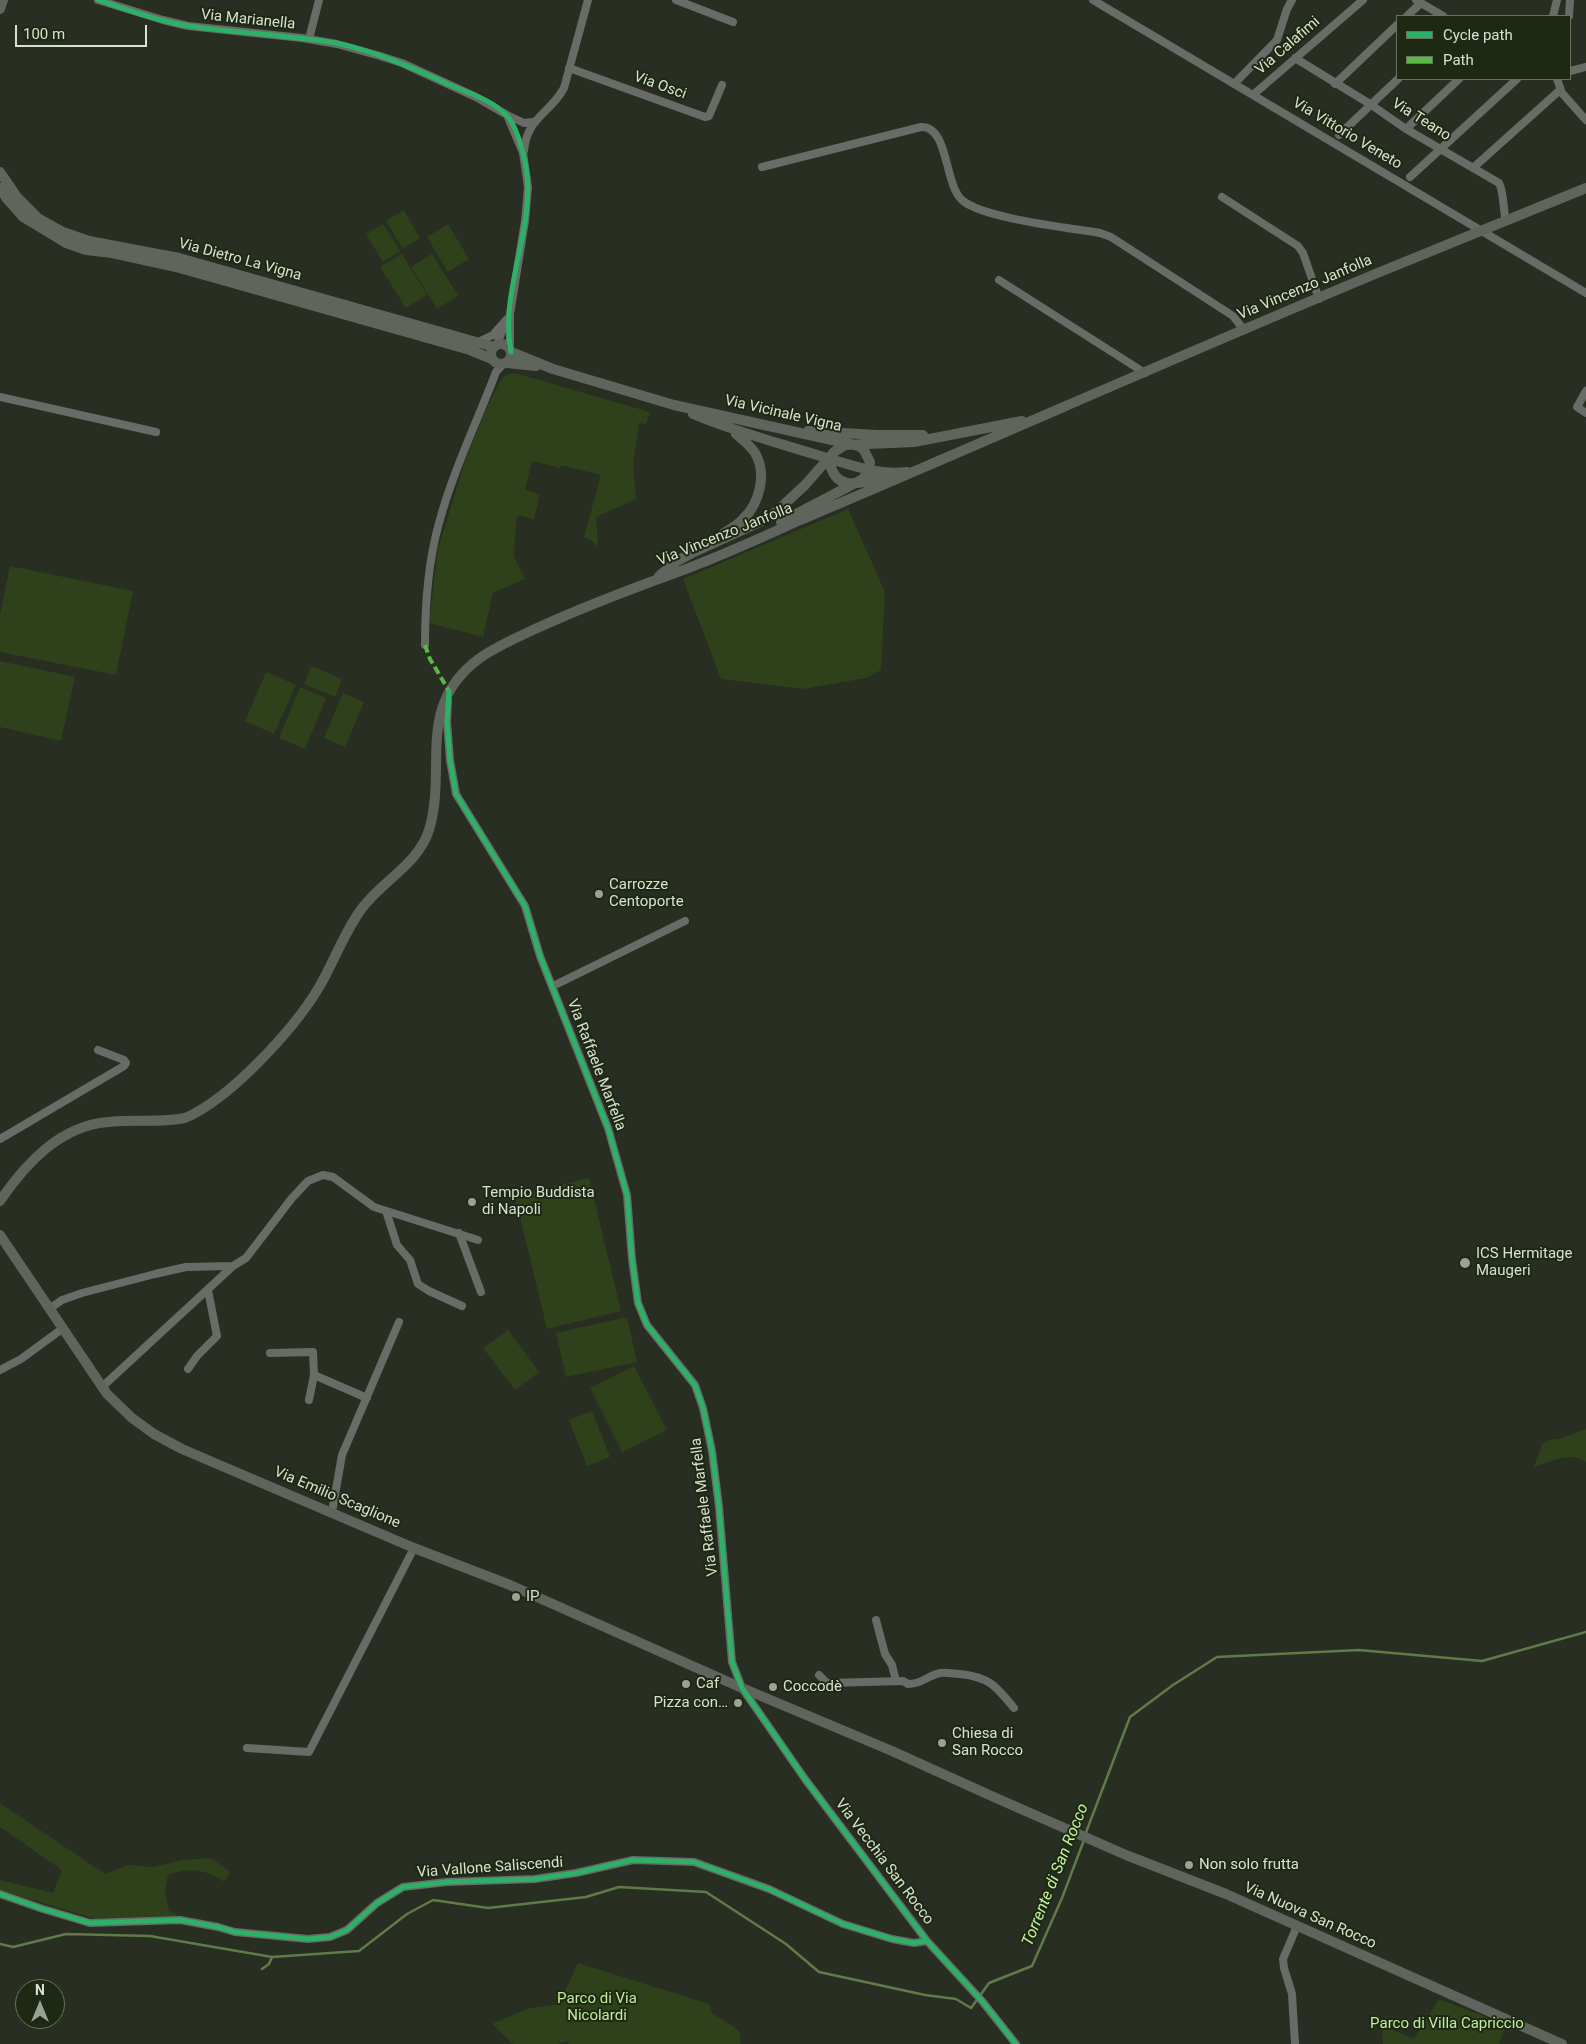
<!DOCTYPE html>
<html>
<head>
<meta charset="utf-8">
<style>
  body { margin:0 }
  #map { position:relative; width:1586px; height:2044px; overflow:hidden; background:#282e22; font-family:Roboto,sans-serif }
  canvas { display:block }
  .legend { position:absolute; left:1396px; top:15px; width:175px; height:65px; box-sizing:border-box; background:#1d2912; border:1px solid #68725e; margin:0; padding:6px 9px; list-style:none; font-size:15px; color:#d8e0d1 }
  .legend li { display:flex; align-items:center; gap:10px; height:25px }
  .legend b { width:25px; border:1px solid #68725e }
  .north { position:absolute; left:15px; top:1979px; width:50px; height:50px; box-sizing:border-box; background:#1d2912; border:1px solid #68725e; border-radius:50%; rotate:0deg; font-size:14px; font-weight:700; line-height:20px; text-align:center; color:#d8e0d1 }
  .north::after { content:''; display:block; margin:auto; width:18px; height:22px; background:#9aa294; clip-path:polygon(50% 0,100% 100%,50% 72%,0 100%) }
  .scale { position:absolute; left:15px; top:25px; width:132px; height:22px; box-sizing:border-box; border:2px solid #d8e0d1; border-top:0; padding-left:6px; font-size:15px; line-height:18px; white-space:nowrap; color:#d8e0d1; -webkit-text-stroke:4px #1d2912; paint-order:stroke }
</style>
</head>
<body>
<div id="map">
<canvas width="1586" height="2044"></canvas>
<ul class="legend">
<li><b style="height:6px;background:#2db169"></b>Cycle path</li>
<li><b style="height:6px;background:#58b947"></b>Path</li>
</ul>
<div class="north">N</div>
<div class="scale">100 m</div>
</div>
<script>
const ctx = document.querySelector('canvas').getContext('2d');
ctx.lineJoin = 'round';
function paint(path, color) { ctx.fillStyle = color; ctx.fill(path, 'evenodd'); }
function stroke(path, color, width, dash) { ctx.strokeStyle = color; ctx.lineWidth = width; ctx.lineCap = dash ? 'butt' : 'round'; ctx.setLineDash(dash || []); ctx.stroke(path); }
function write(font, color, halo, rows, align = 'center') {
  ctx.font = font + ' Roboto,sans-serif'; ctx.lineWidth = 4; ctx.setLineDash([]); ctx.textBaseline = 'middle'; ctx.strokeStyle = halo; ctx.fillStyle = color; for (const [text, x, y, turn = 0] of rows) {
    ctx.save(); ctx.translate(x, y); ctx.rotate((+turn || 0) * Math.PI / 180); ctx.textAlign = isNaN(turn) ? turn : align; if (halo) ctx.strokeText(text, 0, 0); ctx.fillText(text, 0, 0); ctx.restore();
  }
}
paint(new Path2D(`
  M 404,210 L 420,238 L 403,249 L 386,221 Z
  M 383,224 L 400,251 L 383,262 L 366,234 Z
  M 448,224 L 469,259 L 448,272 L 427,237 Z
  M 402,254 L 427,295 L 406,308 L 380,267 Z
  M 432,254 L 458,296 L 437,309 L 411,267 Z
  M 515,373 L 650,412 L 646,424 L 639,423 L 633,463 L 636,499 L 596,517 L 598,547 L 592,541 L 584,537 L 601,475 L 561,465 L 560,468 L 532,461 L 525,490 L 540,494 L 534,519 L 518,515 L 516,521 L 514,556 L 525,579 L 493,593 L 483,637 L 429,623 L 438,549 L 465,461 L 487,407 L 502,378 L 509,374 Z
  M 848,509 L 885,592 L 881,670 L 866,678 L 803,689 L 721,679 L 683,579 Z
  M 10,566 L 133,591 L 116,675 L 0,652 L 0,614 Z
  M 0,661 L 75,677 L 61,741 L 0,727 Z
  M 311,666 L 342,679 L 335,697 L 304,684 Z
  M 266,672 L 296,685 L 274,734 L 245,721 Z
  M 300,687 L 326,698 L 305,749 L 279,738 Z
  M 343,693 L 364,702 L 345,747 L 324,738 Z
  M 589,1178 L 621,1311 L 547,1329 L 515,1196 Z
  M 627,1317 L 637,1362 L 566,1377 L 556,1333 Z
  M 508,1330 L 539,1372 L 515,1390 L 483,1348 Z
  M 634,1366 L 667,1430 L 622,1452 L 590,1388 Z
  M 592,1411 L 610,1457 L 587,1466 L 569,1420 Z
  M 1586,1429 L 1586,1462 C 1570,1451 1550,1462 1534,1467 L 1542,1444 L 1549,1440 L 1562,1438 Z
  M 0,1803 L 105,1874 L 129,1865 L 152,1867 L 183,1860 L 211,1858 L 230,1872 L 224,1882 C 208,1869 186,1867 168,1875 L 165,1890 L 169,1910 L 181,1918 L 96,1919 L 0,1890 L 0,1880 L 53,1893 L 62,1870 L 0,1827 Z
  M 578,1963 L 709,2004 L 712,2013 L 739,2030 L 741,2044 L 569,2044 L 567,2041 L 558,2044 L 513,2044 L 492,2024 L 526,2009 L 559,2004 Z
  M 1439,1999 L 1506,2025 L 1499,2044 L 1383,2044 L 1382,2025 L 1414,2039 Z`), '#2e411b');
stroke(new Path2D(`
  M 1085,1835 L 1130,1717 L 1173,1685 L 1217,1657 L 1359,1650 L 1482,1661 L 1586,1632
  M 0,1944 L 13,1947 L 66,1934 L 150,1936 L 272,1957 L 359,1951 L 407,1914 L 433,1900 L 488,1908 L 586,1897 L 619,1887 L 706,1892 L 786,1944 L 819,1972 L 925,1995 L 956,1999 L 971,2008 L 989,1983 L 1032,1966 L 1062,1898 L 1084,1840
  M 262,1969 L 269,1964 L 272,1957`), '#607a48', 2.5);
stroke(new Path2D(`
  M 98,0 L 163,20 L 188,26 L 302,38 L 337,44 L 380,56 L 402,63 L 476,97 L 507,115 L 523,153 L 528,187 L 525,221 L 510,314 L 510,350
  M 676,0 L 733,22
  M 1093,0 L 1586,293
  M 1416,0 L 1443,16
  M 1407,16 L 1421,3
  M 1553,16 L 1557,0
  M 1569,16 L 1570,0
  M 309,39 L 319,0
  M 1295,58 L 1370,104 L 1406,129 L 1499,183 C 1504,192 1503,210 1506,221
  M 569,68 L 705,117 L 709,116 L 722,85
  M 1570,71 L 1586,67
  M 1557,79 L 1562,93 L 1586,120
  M 1235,83 L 1277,40 L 1287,9 L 1292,0
  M 1335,84 L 1397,25
  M 1254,94 L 1363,0
  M 509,116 L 524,123 L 533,122
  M 1406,129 L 1459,79
  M 1339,135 L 1398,79
  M 524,151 C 527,117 550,114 564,88 L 588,0
  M 762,167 L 921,127 C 949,126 944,184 962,200 C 981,218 1070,228 1100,233 L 1111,237 L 1233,316 L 1244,330
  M 1473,168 L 1560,90
  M 1410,177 L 1517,79
  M 1222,197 L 1298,246 L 1303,253 L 1319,299
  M 999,280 L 1145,373
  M 478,342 L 493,335 L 507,319
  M 496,346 L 505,325
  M 1586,391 L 1577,407 L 1586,413
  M 0,397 L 156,432
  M 425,645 C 425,604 428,562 439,523 C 453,471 477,422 496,372 L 503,364
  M 448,700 L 447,722 L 450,760 L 456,794 L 525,906 L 540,956 L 608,1128 L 627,1195 L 632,1259 L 638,1303 L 647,1325 L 695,1385 L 703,1408 L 712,1451 L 719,1507 L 732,1662 L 742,1688 L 805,1779 L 927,1941 L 982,2001 L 1016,2044
  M 553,986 L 685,921
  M 0,1139 L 124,1066 L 126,1063 L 124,1060 L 98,1050
  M 386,1211 L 397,1245 L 410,1260 L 418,1284 L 429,1291 L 462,1306
  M 459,1233 L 481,1292
  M 49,1309 L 62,1300 L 82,1293 L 155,1274 L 186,1267 L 233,1266
  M 270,1353 L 313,1352 L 314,1375 L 367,1398
  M 188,1369 L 197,1356 L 217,1336 L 208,1290
  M 0,1370 L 21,1359 L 62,1329
  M 102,1387 L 233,1266 L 246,1258 L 292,1198 L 308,1181 L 323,1175 L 333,1177 L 374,1207 L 478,1240
  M 309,1400 L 314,1375
  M 332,1512 L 342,1455 L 399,1322
  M 876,1620 L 885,1654 L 892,1665 L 896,1681
  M 819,1675 L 827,1683 L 903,1681 L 908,1684 C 923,1684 926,1676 940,1673 C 946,1672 953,1674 960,1674 C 989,1677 996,1686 1014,1708
  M 247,1748 L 309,1752 L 414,1548
  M 0,1894 L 43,1909 L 90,1923 L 180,1920 L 218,1927 L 235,1932 L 308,1939 L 330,1937 L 347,1930 L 377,1903 L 403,1887 L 447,1882 L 535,1879 L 576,1873 L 633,1860 L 694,1862 L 769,1889 L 843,1924 L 892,1939 L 914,1943 L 927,1941
  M 1295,2044 L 1292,1994 L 1284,1968 L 1283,1959 L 1297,1926`), '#696b66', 8);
stroke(new Path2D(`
  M 0,9 L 3,0
  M 0,172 L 17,197 L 38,218 L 63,232 L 89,241 L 179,258 L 494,347
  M 0,188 L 7,199 L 23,217 L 66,243 L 86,250 L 112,253 L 176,267 L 470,350 L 492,359
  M491 354a10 10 0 1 1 20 0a10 10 0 1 1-20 0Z
  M 511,352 L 553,369 L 674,405 L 859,446 L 864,450 L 870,462 L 869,469 L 863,479 L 781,522
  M 507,363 L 536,366
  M 693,414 C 733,431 775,442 817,455 C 846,463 877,476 907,472
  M 808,431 L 877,435 L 923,435
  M 829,458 C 834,497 865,481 891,475
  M 724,533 C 730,529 738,525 743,519 C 760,503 767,473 755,453 C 750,445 743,440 736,434
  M 659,576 L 677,561 L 692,553 L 760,522 L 776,512 L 805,485 L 834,452 L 845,445 L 914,442 L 1022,421
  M 0,1201 C 26,1163 60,1126 108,1122 C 134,1119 160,1123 185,1118 C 230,1099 293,1030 318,989 C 333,964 343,935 360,911 C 380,882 418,865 429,830 C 448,767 414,706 480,658 C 497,646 516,638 535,629 C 581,608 628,590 675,573 C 717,558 758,539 798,521 C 992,439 1185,353 1380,272 C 1448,244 1517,216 1586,188
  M 0,1235 L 107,1394 L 132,1418 L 154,1434 L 182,1449 L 414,1548 L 510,1585 L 742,1688 L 892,1751 L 996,1798 L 1126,1855 L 1226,1894 L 1562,2044`), '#5f645d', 10);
stroke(new Path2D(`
  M 425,645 L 430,659 L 449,691`), '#58b947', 4, [8, 4]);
stroke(new Path2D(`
  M 98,0 C 128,10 158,21 189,26 C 238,33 287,35 336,43 C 375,51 413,68 450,85 C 468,93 492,100 506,115 C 516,123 524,155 526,167 C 536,228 499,291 511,352
  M 449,691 L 447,722 L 450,760 L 456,794 L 525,906 L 540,956 L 608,1128 L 627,1195 L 632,1259 L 638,1303 L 647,1325 L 695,1385 L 703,1408 L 712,1451 L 719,1507 L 732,1662 L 742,1688 L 805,1779 L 927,1941 L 982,2001 L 1016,2044
  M 0,1894 L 43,1909 L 90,1923 L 180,1920 L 218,1927 L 235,1932 L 308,1939 L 330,1937 L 347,1930 L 377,1903 L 403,1887 L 447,1882 L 535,1879 L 576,1873 L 633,1860 L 694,1862 L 769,1889 L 843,1924 L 892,1939 L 914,1943 L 927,1941`), '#2db169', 5);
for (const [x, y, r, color] of [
  [599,894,5,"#9aa294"],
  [472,1202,5,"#9aa294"],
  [1465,1263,6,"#9aa294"],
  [516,1597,5,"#9aa294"],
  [686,1684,5,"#9aa294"],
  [773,1687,5,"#9aa294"],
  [738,1703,5,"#9aa294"],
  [942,1743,5,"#9aa294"],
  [1189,1865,5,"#9aa294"]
]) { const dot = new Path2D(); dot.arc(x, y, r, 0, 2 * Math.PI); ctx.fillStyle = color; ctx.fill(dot); stroke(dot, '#1d2912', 2); }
write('15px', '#d8e0d1', '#1d2912', [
  ["Via Marianella",248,20,6],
  ["Via Calafimi",1288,46,-41],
  ["Via Osci",660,86,20],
  ["Via Teano",1421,120,32],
  ["Via Vittorio Veneto",1347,134,31],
  ["Via Dietro La Vigna",240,260,15],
  ["Via Vincenzo Janfolla",1305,288,-23],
  ["Via Vicinale Vigna",783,414,13],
  ["Via Vincenzo Janfolla",725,535,-22],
  ["Via Raffaele Marfella",596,1065,69],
  ["Via Emilio Scaglione",337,1498,23],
  ["Via Raffaele Marfella",705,1507,-97],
  ["Via Vecchia San Rocco",884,1862,53],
  ["Via Vallone Saliscendi",490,1868,-4],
  ["Via Nuova San Rocco",1310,1916,24]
]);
write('15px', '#d8e0d1', '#1d2912', [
  ["Carrozze",609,885],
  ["Centoporte",609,902],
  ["Tempio Buddista",482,1193],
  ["di Napoli",482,1210],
  ["ICS Hermitage",1476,1254],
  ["Maugeri",1476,1271],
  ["IP",526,1597],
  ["Caf",696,1684],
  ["Coccodè",783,1687],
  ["Pizza con…",728,1703,"right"],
  ["Chiesa di",952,1734],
  ["San Rocco",952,1751],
  ["Non solo frutta",1199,1865]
], 'left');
write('15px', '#c1ed9d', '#1d2912', [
  ["Parco di Via",597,1999],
  ["Nicolardi",597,2016],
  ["Parco di Villa Capriccio",1447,2024]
]);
write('italic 16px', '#c5f1a0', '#1d2912', [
  ["Torrente di San Rocco",1056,1875,-68]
]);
</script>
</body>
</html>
